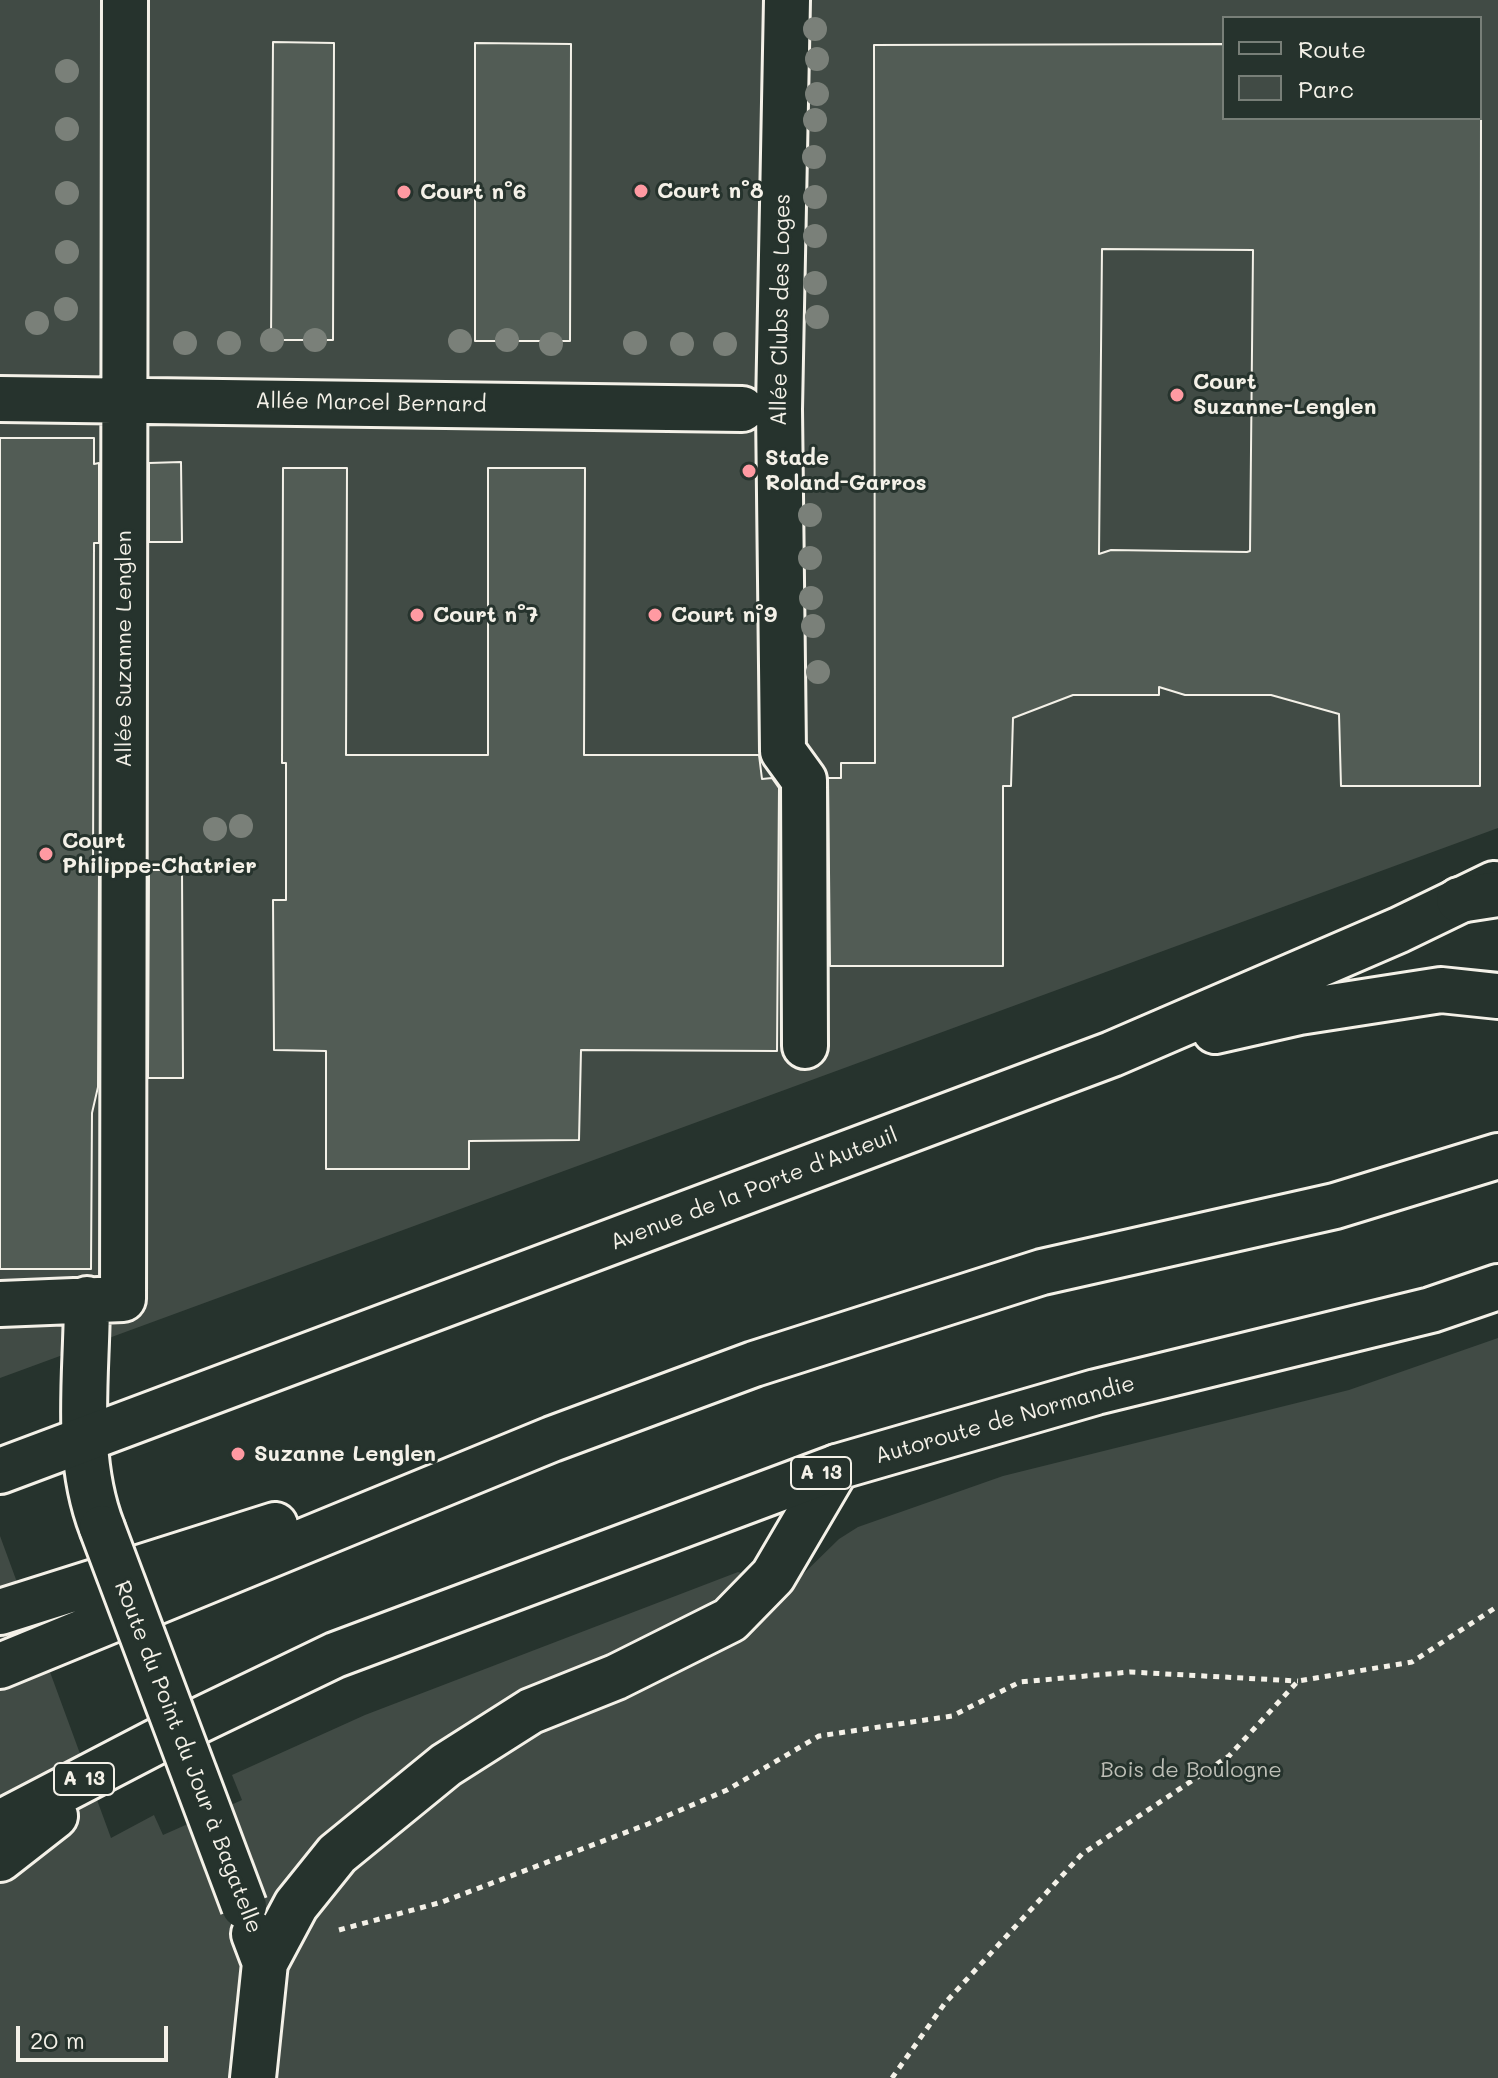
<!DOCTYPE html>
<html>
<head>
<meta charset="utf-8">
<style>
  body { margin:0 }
  #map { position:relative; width:1498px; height:2078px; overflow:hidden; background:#26332d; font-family:Mali,sans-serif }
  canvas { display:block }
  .legend { position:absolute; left:1222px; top:16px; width:260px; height:104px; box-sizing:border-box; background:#26332d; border:2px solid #787f78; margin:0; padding:10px 14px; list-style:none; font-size:24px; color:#f4f1e8 }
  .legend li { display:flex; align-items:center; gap:16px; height:40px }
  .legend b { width:40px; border:2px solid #787f78 }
  .scale { position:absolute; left:16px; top:2026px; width:152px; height:36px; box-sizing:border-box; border:4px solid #f4f1e8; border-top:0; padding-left:10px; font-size:24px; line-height:28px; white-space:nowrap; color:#f4f1e8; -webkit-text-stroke:6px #26332d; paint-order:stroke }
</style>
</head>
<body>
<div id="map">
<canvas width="1498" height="2078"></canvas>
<ul class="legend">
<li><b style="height:10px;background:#26332d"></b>Route</li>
<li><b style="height:22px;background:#414b45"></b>Parc</li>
</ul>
<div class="scale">20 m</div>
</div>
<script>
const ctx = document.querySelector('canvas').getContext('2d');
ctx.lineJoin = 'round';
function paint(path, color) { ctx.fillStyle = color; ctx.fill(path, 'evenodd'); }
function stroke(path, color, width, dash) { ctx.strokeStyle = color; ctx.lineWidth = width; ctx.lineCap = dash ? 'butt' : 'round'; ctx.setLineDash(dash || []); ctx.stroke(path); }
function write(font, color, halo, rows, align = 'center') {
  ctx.font = font + ' Mali,sans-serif'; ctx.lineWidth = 6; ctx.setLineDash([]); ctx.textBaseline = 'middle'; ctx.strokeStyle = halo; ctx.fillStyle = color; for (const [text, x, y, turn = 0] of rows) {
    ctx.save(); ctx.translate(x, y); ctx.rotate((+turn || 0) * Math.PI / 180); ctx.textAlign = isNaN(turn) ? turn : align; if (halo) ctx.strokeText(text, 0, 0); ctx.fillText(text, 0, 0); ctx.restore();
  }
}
paint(new Path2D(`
  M 0,0 L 1498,0 L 1498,828 L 0,1378 ZM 1224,18 L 1480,18 L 1480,118 L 1224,118 Z
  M 1498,1338 L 1498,2078 L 0,2078 L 0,1536 L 111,1838 L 154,1815 L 163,1835 L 242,1800 L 232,1775 L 365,1715 L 738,1572 L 748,1575 L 722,1606 L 796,1581 L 839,1539 L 858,1527 L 1003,1476 L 1349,1390 Z`), '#414b45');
const building = new Path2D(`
  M 273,42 L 334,43 L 333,340 L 271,340 Z
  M 475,43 L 571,44 L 570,341 L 475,341 Z
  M 1224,44 L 1224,118 L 1481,118 L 1480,786 L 1341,786 L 1339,714 L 1271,695 L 1185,695 L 1159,687 L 1159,695 L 1073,695 L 1013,718 L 1011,786 L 1003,786 L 1003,966 L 830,966 L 828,778 L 841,778 L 841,763 L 875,763 L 874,45 ZM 1102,249 L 1253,250 L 1250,551 L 1247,552 L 1111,550 L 1099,554 Z
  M 0,438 L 94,438 L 94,464 L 99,463 L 99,543 L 94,543 L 93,872 L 99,872 L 98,1087 L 92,1113 L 91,1269 L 0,1269 Z
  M 181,462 L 182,542 L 149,542 L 149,463 Z
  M 283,468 L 347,468 L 346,755 L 488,755 L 488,468 L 585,468 L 584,755 L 759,755 L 762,779 L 772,778 L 779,788 L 777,1051 L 581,1050 L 579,1140 L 469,1141 L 469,1169 L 326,1169 L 326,1051 L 274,1050 L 273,900 L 286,900 L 286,763 L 282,763 Z
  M 149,870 L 182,870 L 183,1078 L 148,1078 Z`);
paint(building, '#525c55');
stroke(building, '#f4f1e8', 2);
const minor = new Path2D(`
  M 787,0 L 779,409 L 783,751 L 804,780 L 805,1046
  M 0,399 L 742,409
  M 87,1299 C 87,1375 74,1456 102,1528
  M 0,1304 L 123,1299 L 125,0
  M 265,1963 L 296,1905 L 337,1854 L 446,1765 L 531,1711 L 616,1677 L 730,1620 L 773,1576 L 837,1467
  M 253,2078 L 265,1963 L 254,1934`);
const major = new Path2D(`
  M 1215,1031 L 1299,1012 L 1441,990 L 1498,996
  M 0,1471 L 1112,1054 L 1399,930 L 1494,884`);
const highway = new Path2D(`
  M 1459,900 L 1498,894
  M 0,1612 L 275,1525
  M 0,1666 L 552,1439 L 754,1364 L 1042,1272 L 1335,1206 L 1498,1156
  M 0,1823 L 169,1735 L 335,1655 L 837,1467 L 1096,1392 L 1431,1310 L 1498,1287
  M 0,1859 L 55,1816`);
stroke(minor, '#f4f1e8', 50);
stroke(major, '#f4f1e8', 50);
stroke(highway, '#f4f1e8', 50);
stroke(new Path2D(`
  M 339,1930 L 442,1902 L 648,1824 L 727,1790 L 819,1736 L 952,1716 L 1020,1682 L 1130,1672 L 1298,1681
  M 892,2078 L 945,2003 L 1082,1854 L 1229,1756 L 1298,1681 L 1412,1662 L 1498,1606`), '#f4f1e8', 5, [6, 6]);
stroke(minor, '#26332d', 44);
stroke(major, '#26332d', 44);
stroke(highway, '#26332d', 44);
const minorBridge = new Path2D(`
  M 102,1528 L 244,1906`);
stroke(minorBridge, '#f4f1e8', 50, []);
stroke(minorBridge, '#26332d', 44);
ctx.fillStyle = '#7a8079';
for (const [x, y] of [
  [815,29],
  [817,59],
  [67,71],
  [817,94],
  [815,120],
  [67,129],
  [814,157],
  [67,193],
  [815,197],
  [815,236],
  [67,252],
  [815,283],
  [66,309],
  [817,317],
  [37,323],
  [272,340],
  [315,340],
  [507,340],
  [460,341],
  [185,343],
  [229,343],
  [635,343],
  [551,344],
  [682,344],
  [725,344],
  [810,515],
  [810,558],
  [811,598],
  [813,626],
  [818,672],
  [241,826],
  [215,829]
]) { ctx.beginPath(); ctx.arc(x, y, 12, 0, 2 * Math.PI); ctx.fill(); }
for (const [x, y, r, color] of [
  [641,191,8,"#ff9aa2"],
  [404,192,8,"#ff9aa2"],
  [1177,395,8,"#ff9aa2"],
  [749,471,8,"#ff9aa2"],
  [417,615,8,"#ff9aa2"],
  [655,615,8,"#ff9aa2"],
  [46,854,8,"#ff9aa2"],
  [238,1454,8,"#ff9aa2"]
]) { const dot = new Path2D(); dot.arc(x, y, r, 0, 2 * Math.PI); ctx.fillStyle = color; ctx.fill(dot); stroke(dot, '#26332d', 3); }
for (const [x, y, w] of [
  [821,1473,60],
  [84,1779,60]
]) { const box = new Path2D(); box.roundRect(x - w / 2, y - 16, w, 32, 6); ctx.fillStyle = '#26332d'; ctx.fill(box); stroke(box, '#f4f1e8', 2); }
write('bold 20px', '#f4f1e8', null, [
  ["A 13",821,1473],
  ["A 13",84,1779]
]);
write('bold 22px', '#f4f1e8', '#26332d', [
  ["Court n°8",657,191],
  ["Court n°6",420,192],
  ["Court",1193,382],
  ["Suzanne-Lenglen",1193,407],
  ["Stade",765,458],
  ["Roland-Garros",765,483],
  ["Court n°7",433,615],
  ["Court n°9",671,615],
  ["Court",62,841],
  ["Philippe-Chatrier",62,866],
  ["Suzanne Lenglen",254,1454]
], 'left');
write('22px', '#f4f1e8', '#26332d', [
  ["Allée Clubs des Loges",781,310,-89],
  ["Allée Marcel Bernard",371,403,1],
  ["Allée Suzanne Lenglen",124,649,-90],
  ["Avenue de la Porte d'Auteuil",754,1189,-21],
  ["Autoroute de Normandie",1005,1420,-16],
  ["Route du Point du Jour à Bagatelle",188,1757,69]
]);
write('22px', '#bebfb7', '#26332d', [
  ["Bois de Boulogne",1191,1770]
]);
</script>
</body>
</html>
